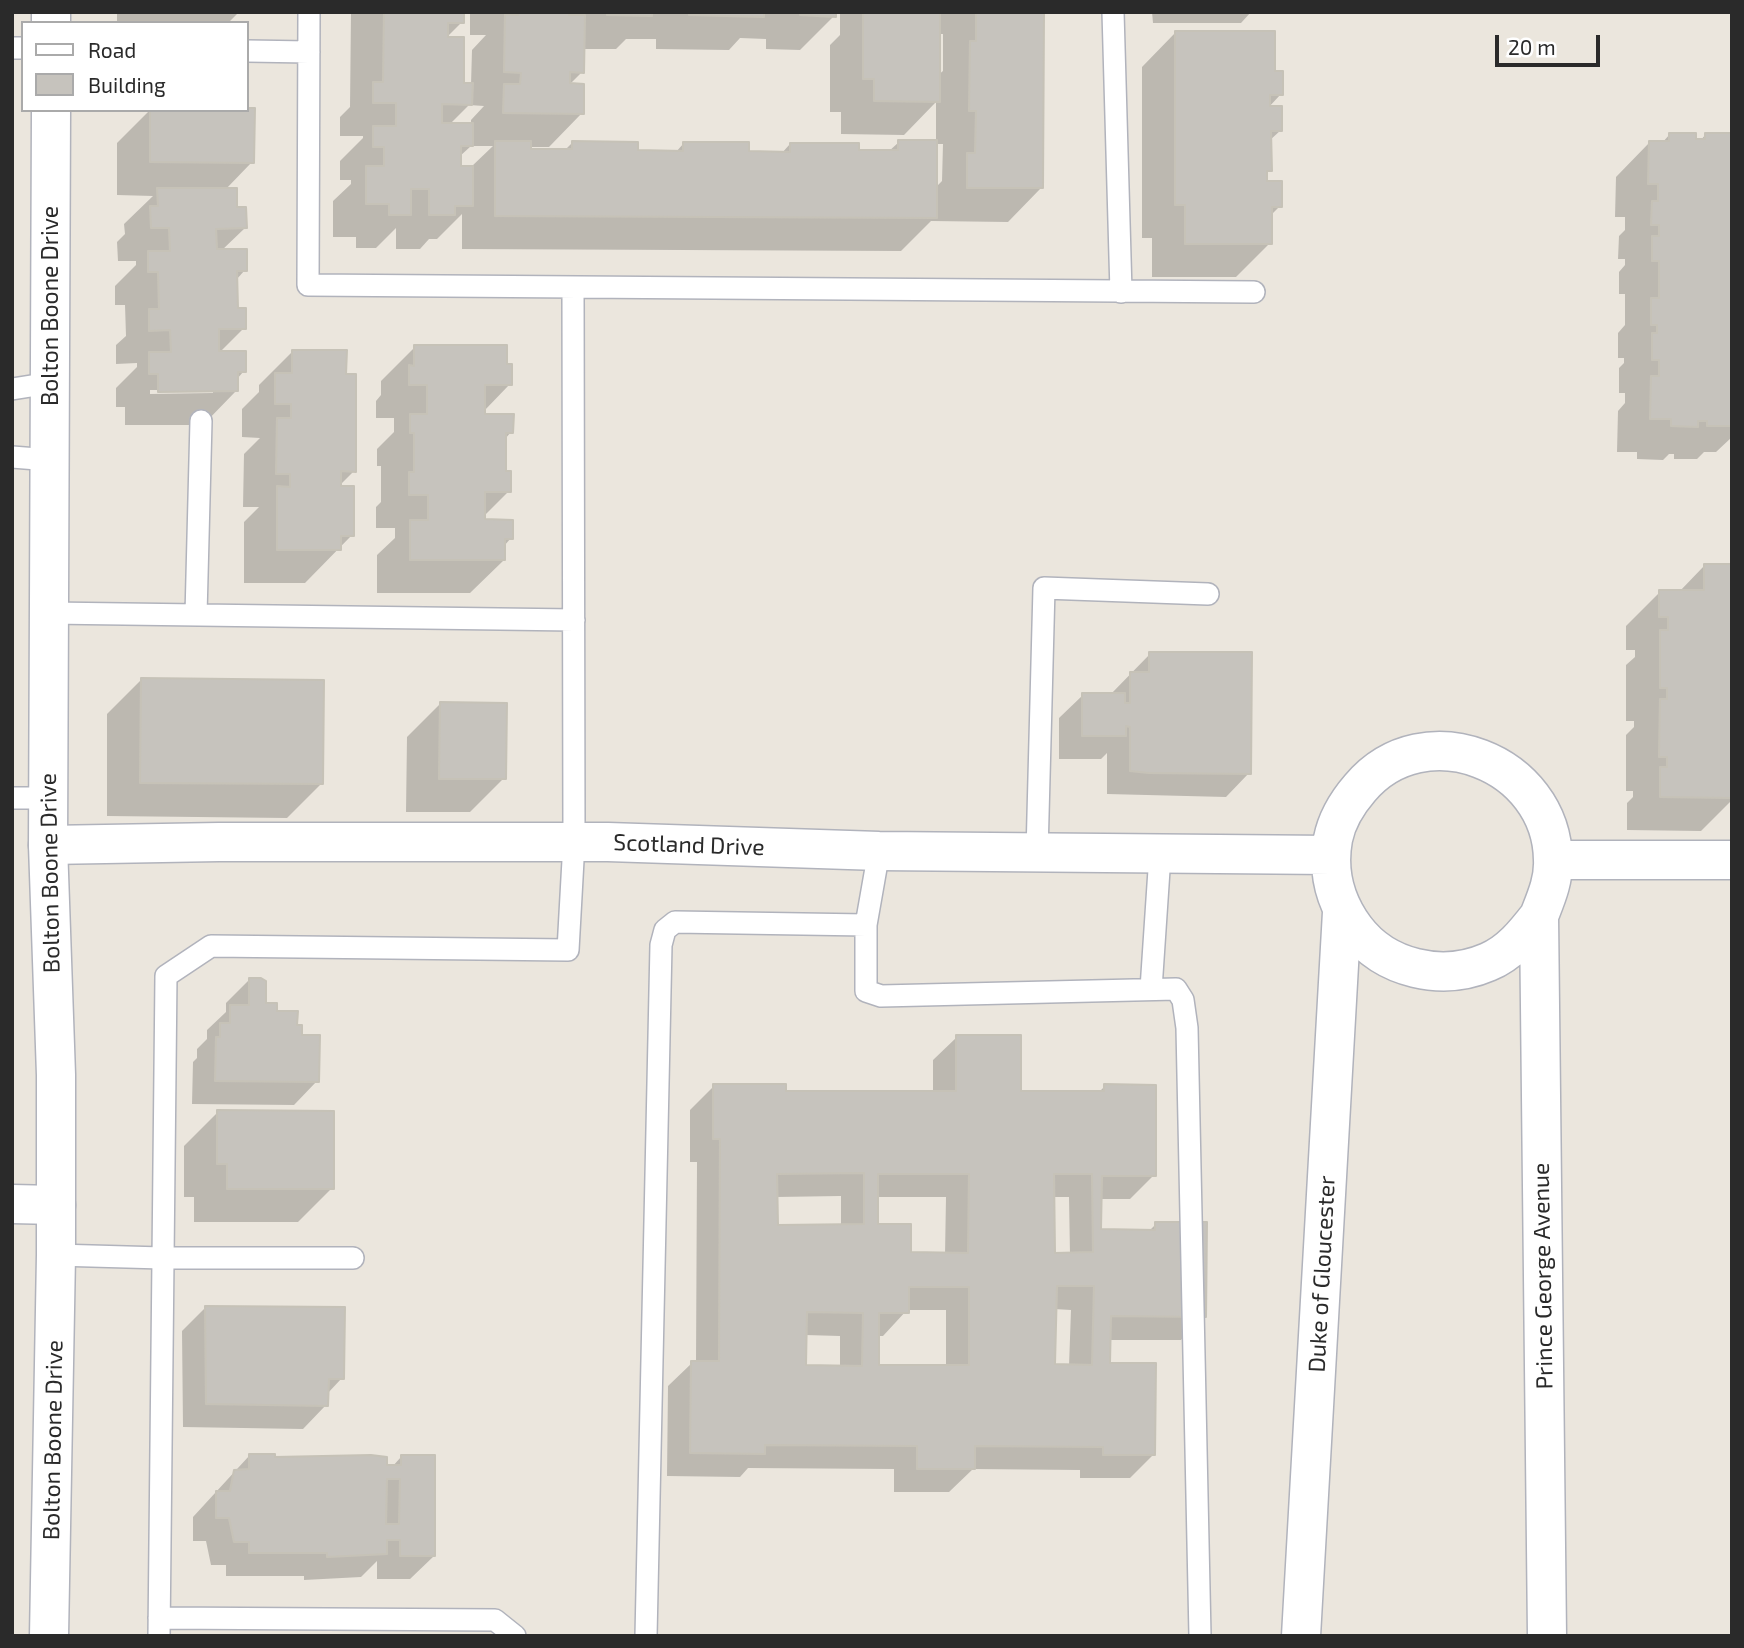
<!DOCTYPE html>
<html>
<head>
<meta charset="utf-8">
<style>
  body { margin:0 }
  #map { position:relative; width:1744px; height:1648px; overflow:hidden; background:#ebe6dd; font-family:"Exo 2",sans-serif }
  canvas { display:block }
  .frame { position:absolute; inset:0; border:14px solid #2a2a2a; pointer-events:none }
  .legend { position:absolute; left:21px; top:21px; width:228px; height:91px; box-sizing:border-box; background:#fff; border:2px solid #aaa; margin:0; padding:9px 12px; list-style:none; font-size:21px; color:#2a2a2a }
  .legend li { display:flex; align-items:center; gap:14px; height:35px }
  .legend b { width:35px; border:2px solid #aaa }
  .scale { position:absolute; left:1495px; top:35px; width:105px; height:32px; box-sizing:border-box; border:4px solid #2a2a2a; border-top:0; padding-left:9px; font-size:21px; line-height:24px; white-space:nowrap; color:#2a2a2a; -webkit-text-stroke:5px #fff; paint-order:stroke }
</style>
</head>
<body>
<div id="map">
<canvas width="1744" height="1648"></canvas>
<div class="frame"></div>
<ul class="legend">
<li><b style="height:9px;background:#fff"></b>Road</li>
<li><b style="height:19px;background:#c6c3bd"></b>Building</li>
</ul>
<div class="scale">20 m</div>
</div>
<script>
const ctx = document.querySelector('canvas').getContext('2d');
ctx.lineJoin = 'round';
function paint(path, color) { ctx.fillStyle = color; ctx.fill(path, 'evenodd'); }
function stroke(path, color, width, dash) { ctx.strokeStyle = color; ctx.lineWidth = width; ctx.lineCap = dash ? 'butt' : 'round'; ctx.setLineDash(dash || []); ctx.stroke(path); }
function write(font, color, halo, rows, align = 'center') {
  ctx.font = font + ' "Exo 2",sans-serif'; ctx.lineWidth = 5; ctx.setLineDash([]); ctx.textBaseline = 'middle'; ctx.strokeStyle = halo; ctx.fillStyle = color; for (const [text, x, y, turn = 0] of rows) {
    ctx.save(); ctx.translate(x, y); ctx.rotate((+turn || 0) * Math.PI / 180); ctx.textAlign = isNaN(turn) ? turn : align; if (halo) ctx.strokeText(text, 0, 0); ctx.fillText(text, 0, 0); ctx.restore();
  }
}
paint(new Path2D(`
  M 117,12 L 239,12 L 228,23 L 117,23 Z
  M 351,12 L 462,12 L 462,22 L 446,38 L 462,85 L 471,85 L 472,50 L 486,35 L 470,35 L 470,12 L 573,12 L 569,17 L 575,17 L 575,12 L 834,12 L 834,16 L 800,50 L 766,49 L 766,39 L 740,38 L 729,50 L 656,49 L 656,39 L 626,39 L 616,49 L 582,49 L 582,72 L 569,85 L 582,113 L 549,147 L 529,147 L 529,151 L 564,151 L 572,143 L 636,152 L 675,153 L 684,143 L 747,153 L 781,154 L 790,144 L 857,152 L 888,152 L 899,142 L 936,142 L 936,102 L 904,135 L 841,134 L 841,112 L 830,112 L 830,45 L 840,35 L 840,12 L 1042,12 L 1041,188 L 1008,222 L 931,221 L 901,251 L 462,249 L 462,214 L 437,239 L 429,239 L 420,249 L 396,249 L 396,228 L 376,248 L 356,248 L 356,237 L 333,237 L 333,201 L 351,184 L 351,180 L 340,180 L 340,161 L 363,138 L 363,136 L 340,136 L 340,117 L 350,107 ZM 938,34 L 943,34 L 943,71 L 938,75 ZM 469,105 L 484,106 L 471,120 L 471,125 L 449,125 ZM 935,144 L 943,144 L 942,181 L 935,188 ZM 471,146 L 493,146 L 471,167 L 459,167 L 459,157 Z
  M 1152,12 L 1251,12 L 1241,23 L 1153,23 Z
  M 1175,33 L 1274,72 L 1281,94 L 1268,108 L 1281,130 L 1269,141 L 1270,170 L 1265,175 L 1265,183 L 1280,206 L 1270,216 L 1270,243 L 1236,277 L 1152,277 L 1152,238 L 1142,238 L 1142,67 Z
  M 150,110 L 253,110 L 252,162 L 225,190 L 245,228 L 221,251 L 245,270 L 236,280 L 236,309 L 244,328 L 219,353 L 244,371 L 236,380 L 236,391 L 203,425 L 125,425 L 125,407 L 116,407 L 116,388 L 137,367 L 137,363 L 116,364 L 116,345 L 126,336 L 125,305 L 115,305 L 115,286 L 136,265 L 136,261 L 118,261 L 117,242 L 125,234 L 124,224 L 153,196 L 117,195 L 117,143 ZM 150,390 L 213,390 L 213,393 L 150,394 Z
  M 1670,134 L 1700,141 L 1706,134 L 1732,142 L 1732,437 L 1716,452 L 1704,452 L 1697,459 L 1674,459 L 1674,454 L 1669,454 L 1663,460 L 1637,459 L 1637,452 L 1617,452 L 1618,411 L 1625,403 L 1625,393 L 1619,393 L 1619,368 L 1624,363 L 1624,358 L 1618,358 L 1618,333 L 1625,325 L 1625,294 L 1619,294 L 1619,272 L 1625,265 L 1625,259 L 1618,259 L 1619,236 L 1625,230 L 1625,217 L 1615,217 L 1616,177 L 1649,143 L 1662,143 Z
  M 415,347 L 505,366 L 510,384 L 484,411 L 484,415 L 511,432 L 505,439 L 505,472 L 509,491 L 484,516 L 484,521 L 511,538 L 504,546 L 504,560 L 470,593 L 377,593 L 377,555 L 395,538 L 395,528 L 376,528 L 376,507 L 381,502 L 381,466 L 377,466 L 377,449 L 394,432 L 394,418 L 376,418 L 376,401 L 381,395 L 381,381 Z
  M 293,351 L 345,376 L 354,471 L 340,485 L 352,535 L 305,583 L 244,583 L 244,522 L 259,507 L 243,507 L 244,454 L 260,438 L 242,437 L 242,409 L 259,392 L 259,385 Z
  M 1704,566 L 1732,566 L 1732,800 L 1701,831 L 1627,830 L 1627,803 L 1633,797 L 1633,791 L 1626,791 L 1626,735 L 1634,727 L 1634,721 L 1626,721 L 1626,665 L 1635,657 L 1635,650 L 1626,650 L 1626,626 L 1660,592 L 1679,592 Z
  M 1150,654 L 1249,773 L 1226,797 L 1107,794 L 1107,753 L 1101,759 L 1059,759 L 1059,718 L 1083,695 L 1110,695 Z
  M 141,680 L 321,784 L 287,818 L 107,816 L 107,714 Z
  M 441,703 L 504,778 L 470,812 L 406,812 L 407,737 Z
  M 249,980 L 264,1004 L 296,1027 L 317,1081 L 294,1105 L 192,1104 L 193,1062 L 197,1058 L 197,1049 L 207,1039 L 207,1030 L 226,1012 L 226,1003 Z
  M 957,1037 L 1019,1092 L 1098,1093 L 1105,1086 L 1154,1175 L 1130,1199 L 1100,1199 L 1100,1231 L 1149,1231 L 1156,1224 L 1204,1316 L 1181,1340 L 1109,1340 L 1108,1364 L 1154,1454 L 1130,1478 L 1080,1478 L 1080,1470 L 973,1469 L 949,1492 L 894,1492 L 894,1469 L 748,1468 L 740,1477 L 667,1476 L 668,1386 L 692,1363 L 696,1363 L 697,1162 L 690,1162 L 690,1110 L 714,1086 L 784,1092 L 933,1093 L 933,1060 ZM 841,1196 L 841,1226 L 776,1227 L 776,1197 ZM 876,1197 L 946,1197 L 945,1255 L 909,1254 L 876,1225 ZM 1053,1197 L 1069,1197 L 1070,1255 L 1053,1255 ZM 1054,1309 L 1071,1310 L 1069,1366 L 1053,1366 ZM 907,1310 L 946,1310 L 946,1367 L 878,1367 L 878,1336 L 883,1336 ZM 805,1335 L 840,1336 L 840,1367 L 804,1367 Z
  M 218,1112 L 332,1188 L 298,1222 L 194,1222 L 194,1197 L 184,1197 L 184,1146 Z
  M 205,1308 L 342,1378 L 327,1394 L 326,1405 L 303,1429 L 183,1427 L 182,1331 Z
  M 249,1456 L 386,1467 L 392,1467 L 401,1457 L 434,1556 L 410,1579 L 377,1579 L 377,1561 L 361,1577 L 304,1580 L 304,1576 L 226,1576 L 226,1565 L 211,1565 L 206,1541 L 193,1541 L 193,1517 Z`), '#0003');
const building = new Path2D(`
  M 384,12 L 464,12 L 464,23 L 448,23 L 448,37 L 464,37 L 464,83 L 473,83 L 472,105 L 442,104 L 442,123 L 473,123 L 473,146 L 461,146 L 461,166 L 473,166 L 473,206 L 455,206 L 455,215 L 429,215 L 429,189 L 411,189 L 411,215 L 389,215 L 389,204 L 366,204 L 366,166 L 384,166 L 384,147 L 373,147 L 373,126 L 396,126 L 396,103 L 373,103 L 373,82 L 383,82 Z
  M 518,12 L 569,12 L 569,15 L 585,15 L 584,73 L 570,72 L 570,83 L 584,84 L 584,114 L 503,113 L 504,84 L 520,84 L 521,73 L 504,72 L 505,14 L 518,15 Z
  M 607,12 L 652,12 L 652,16 L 607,15 Z
  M 689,12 L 764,12 L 764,17 L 689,15 Z
  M 800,12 L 836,12 L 836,17 L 800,15 Z
  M 863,12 L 940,12 L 940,102 L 874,101 L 874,79 L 863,79 Z
  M 976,12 L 1044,12 L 1043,188 L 967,188 L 967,153 L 975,153 L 976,111 L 969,111 L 970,41 L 976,41 Z
  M 1175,31 L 1275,31 L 1275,71 L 1283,71 L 1283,95 L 1270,95 L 1270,106 L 1282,106 L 1282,131 L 1271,131 L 1272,171 L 1267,171 L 1267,181 L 1282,181 L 1282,207 L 1272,207 L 1272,244 L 1185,244 L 1185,205 L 1175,205 Z
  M 247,108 L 255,108 L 254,163 L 150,162 L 150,110 L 247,110 Z
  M 1669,133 L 1696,133 L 1696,139 L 1705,139 L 1705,133 L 1731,133 L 1732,426 L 1707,426 L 1707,421 L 1698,421 L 1698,427 L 1671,426 L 1671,419 L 1650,419 L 1651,376 L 1659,376 L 1659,360 L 1652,360 L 1652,333 L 1657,333 L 1657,325 L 1651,325 L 1651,298 L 1659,298 L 1659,261 L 1652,261 L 1652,236 L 1659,236 L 1659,225 L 1651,225 L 1652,201 L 1658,201 L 1658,184 L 1648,184 L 1649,141 L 1669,141 Z
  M 898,140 L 937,140 L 937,218 L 495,216 L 495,141 L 531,141 L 531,149 L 572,149 L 572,141 L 638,142 L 638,150 L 683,151 L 683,142 L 749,142 L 749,151 L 790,152 L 790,143 L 859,143 L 859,150 L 898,150 Z
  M 157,188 L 237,188 L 237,207 L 246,207 L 247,228 L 216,229 L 217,249 L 247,249 L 247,271 L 237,271 L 238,308 L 246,308 L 246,329 L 219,329 L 219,351 L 246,351 L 246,372 L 238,372 L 238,391 L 158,392 L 158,374 L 149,374 L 149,352 L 171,352 L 170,330 L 149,331 L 149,309 L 159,309 L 158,272 L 148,272 L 148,251 L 170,251 L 169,228 L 151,228 L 150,206 L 158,206 Z
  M 414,345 L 507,345 L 507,364 L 512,364 L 512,385 L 485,385 L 485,414 L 514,414 L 513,433 L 506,433 L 506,471 L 511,471 L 511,492 L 485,492 L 485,519 L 513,520 L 513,539 L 505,539 L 505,560 L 410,560 L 410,520 L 428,520 L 428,495 L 409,495 L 409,472 L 414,472 L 414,433 L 410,433 L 410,414 L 427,414 L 427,385 L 409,385 L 409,365 L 414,366 Z
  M 292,350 L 347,350 L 346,374 L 356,374 L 356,472 L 341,471 L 341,486 L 354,486 L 354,536 L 341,536 L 341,550 L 277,550 L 277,486 L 290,487 L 290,474 L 276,474 L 277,418 L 291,418 L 291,404 L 275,404 L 275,373 L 292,373 Z
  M 1704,564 L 1732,564 L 1732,798 L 1660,797 L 1660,767 L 1667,767 L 1667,757 L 1659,757 L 1660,699 L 1667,699 L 1667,688 L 1660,688 L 1660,630 L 1668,630 L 1668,617 L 1659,617 L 1659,590 L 1704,590 Z
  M 1149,652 L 1252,652 L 1251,774 L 1149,773 L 1130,771 L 1130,727 L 1126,726 L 1126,736 L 1082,736 L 1082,693 L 1125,693 L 1125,703 L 1130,703 L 1130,672 L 1149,672 Z
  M 141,678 L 324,680 L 323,784 L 140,783 Z
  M 440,702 L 507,703 L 506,779 L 439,779 Z
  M 249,978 L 261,978 L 266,981 L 266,1003 L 277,1003 L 277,1011 L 298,1011 L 297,1025 L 302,1025 L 302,1035 L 320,1035 L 319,1082 L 215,1081 L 216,1037 L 220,1037 L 220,1023 L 230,1023 L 230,1005 L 249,1005 Z
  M 956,1035 L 1021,1035 L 1021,1091 L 1104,1091 L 1104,1084 L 1156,1085 L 1156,1176 L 1102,1176 L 1101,1229 L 1155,1230 L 1155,1222 L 1207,1222 L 1206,1317 L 1111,1316 L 1110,1363 L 1156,1363 L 1155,1455 L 1103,1455 L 1103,1447 L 975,1446 L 975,1469 L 917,1469 L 917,1446 L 765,1445 L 765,1454 L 690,1453 L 691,1361 L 719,1361 L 720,1139 L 713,1139 L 713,1084 L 786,1084 L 786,1091 L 956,1091 ZM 864,1173 L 864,1224 L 778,1225 L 777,1174 ZM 878,1174 L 969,1174 L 968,1253 L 911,1252 L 911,1224 L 878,1224 ZM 1054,1174 L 1092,1174 L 1093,1252 L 1055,1253 ZM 1057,1286 L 1094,1286 L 1092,1365 L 1055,1364 ZM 909,1287 L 969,1287 L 969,1365 L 879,1365 L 879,1313 L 909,1313 ZM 807,1312 L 863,1313 L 862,1366 L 806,1365 Z
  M 217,1110 L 334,1111 L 334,1189 L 227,1189 L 227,1164 L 217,1164 Z
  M 205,1306 L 345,1307 L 344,1379 L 329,1379 L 328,1406 L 206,1404 Z
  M 249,1454 L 275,1454 L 275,1457 L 371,1455 L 387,1457 L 387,1465 L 401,1465 L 401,1455 L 435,1455 L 435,1556 L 400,1556 L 400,1540 L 387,1540 L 387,1554 L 327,1557 L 327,1553 L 249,1553 L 249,1542 L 234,1542 L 229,1518 L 216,1518 L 216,1491 L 230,1491 L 234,1470 L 249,1469 ZM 387,1479 L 400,1479 L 399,1524 L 386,1524 Z`);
paint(building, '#c6c3bd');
stroke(building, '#c6c2b7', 2);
const service = new Path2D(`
  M 309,12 L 308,285 L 1254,292
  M 1113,12 L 1121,292
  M 12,48 L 23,48
  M 247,51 L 309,52
  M 12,389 L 50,383
  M 12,457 L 50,460
  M 49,613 L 574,620
  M 196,615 L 201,421
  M 12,798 L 48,798
  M 879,851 L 866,925 L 866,991 L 881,996 L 1176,989 L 1183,1000 L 1187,1028 L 1200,1636
  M 1037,853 L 1044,588 L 1208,594
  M 1151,989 L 1160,855
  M 56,1255 L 162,1258 L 353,1258
  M 159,1618 L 495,1620 L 515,1636
  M 159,1636 L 166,976 L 211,946 L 568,950 L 574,842 L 573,287
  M 646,1636 L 661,945 L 665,930 L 675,922 L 866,925`);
const minor = new Path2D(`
  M 48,845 L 219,842 L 608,842 L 879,851 L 1331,855
  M 1553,860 L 1732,860
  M 1539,916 C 1525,934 1510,953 1488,962 C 1442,982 1385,969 1355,929 C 1335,902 1327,872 1333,839 C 1337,819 1347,803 1360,788 C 1424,712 1552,762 1553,860 C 1554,880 1546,898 1539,916 L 1547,1636
  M 12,1204 L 56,1205
  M 1301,1636 L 1342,912`);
const tertiary = new Path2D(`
  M 51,23 L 51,12
  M 49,1636 L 56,1255 L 56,1075 L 48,845 L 51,110`);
stroke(service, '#b1b3bc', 24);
stroke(minor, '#b1b3bc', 41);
stroke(tertiary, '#b1b3bc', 41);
stroke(service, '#fff', 21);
stroke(minor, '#fff', 38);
stroke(tertiary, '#fff', 38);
write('23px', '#2a2a2a', '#fff', [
  ["Bolton Boone Drive",50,306,-90],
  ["Scotland Drive",689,845,2],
  ["Bolton Boone Drive",50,873,-91],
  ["Duke of Gloucester",1322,1274,-87],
  ["Prince George Avenue",1543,1276,-91],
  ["Bolton Boone Drive",53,1440,-89]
]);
</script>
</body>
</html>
